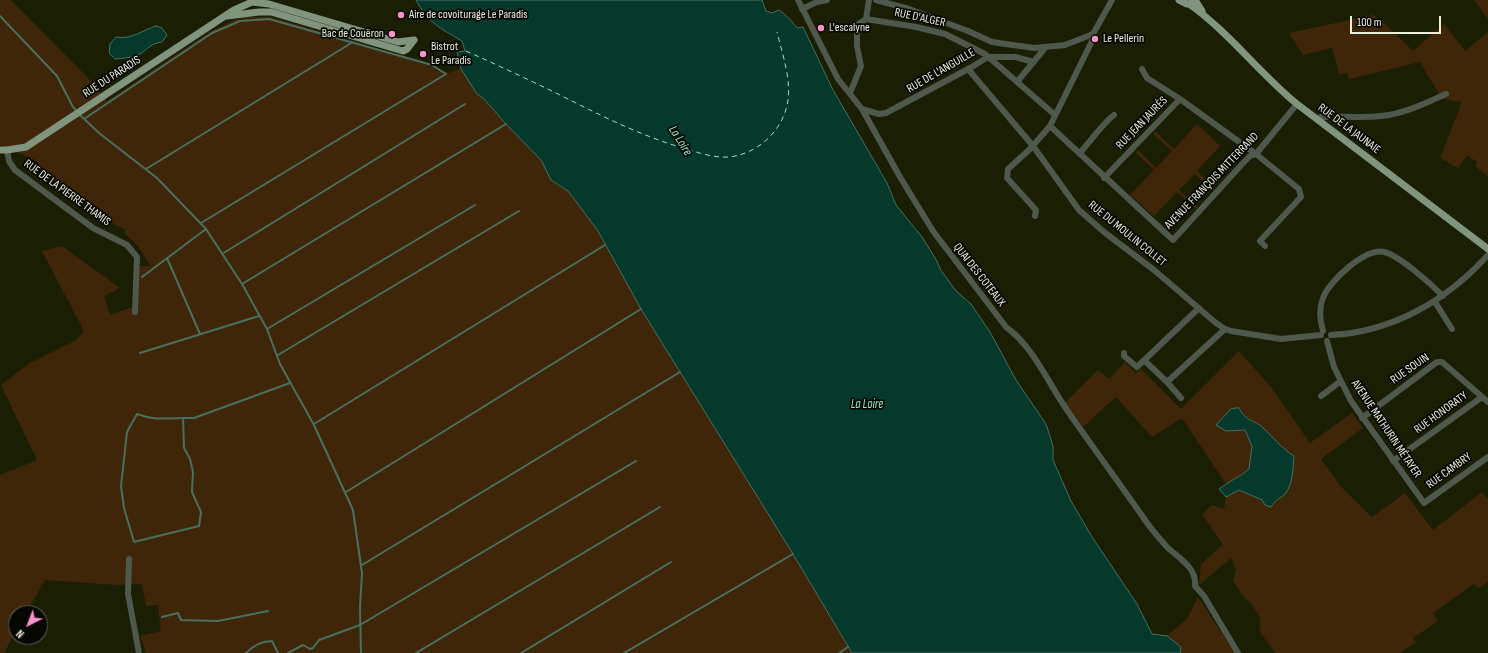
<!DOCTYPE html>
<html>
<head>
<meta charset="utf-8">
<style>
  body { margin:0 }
  #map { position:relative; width:1488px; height:653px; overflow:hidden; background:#1a1e03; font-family:"Sofia Sans Condensed",sans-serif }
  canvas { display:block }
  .north { position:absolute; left:8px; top:605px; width:40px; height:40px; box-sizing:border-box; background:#060701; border:1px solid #616359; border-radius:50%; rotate:222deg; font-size:11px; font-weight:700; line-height:16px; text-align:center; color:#eaeedd }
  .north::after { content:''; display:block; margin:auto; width:14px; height:18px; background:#f890cc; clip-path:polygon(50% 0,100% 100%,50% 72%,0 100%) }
  .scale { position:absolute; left:1350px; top:16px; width:91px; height:18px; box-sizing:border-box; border:2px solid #eaeedd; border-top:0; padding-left:5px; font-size:12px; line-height:14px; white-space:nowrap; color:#eaeedd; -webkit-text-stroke:3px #060701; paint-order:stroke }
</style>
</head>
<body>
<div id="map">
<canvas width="1488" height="653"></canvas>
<div class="north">N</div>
<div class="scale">100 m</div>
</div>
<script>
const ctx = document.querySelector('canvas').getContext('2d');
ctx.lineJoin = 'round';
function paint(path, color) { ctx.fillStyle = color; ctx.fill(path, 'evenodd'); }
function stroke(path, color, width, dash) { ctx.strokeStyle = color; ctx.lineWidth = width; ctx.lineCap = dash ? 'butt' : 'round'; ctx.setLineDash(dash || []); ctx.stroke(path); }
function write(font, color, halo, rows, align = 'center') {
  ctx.font = font + ' "Sofia Sans Condensed",sans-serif'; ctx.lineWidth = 3.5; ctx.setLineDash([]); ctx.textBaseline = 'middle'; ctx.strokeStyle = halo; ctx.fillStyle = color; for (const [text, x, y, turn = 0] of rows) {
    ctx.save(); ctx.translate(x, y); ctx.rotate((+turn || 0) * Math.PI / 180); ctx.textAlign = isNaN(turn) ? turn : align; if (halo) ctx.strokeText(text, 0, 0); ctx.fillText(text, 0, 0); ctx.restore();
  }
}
paint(new Path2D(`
  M 0,0 L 11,0 L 89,79 L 107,101 L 208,33 L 234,20 L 247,17 L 272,17 L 410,58 L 449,73 L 461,69 L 477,94 L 484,99 L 506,124 L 541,160 L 551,180 L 568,191 L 598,231 L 641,309 L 793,554 L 852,653 L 146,653 L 140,636 L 161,631 L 158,605 L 146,606 L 142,584 L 117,585 L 45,580 L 26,613 L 16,613 L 16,631 L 4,653 L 0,653 L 0,475 L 37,460 L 1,385 L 30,363 L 75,341 L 84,331 L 42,251 L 62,246 L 120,288 L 104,296 L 110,315 L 138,305 L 139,266 L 151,266 L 137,245 L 124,233 L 126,230 L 114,224 L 77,195 L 58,190 L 35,160 L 0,145 Z
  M 1474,0 L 1488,0 L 1488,19 Z
  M 1373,15 L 1385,24 L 1413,51 L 1444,24 L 1465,51 L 1488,32 L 1488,176 L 1476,167 L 1477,162 L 1467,155 L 1458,168 L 1440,158 L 1462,102 L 1442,99 L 1420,62 L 1349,79 L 1347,73 L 1339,74 L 1332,48 L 1303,55 L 1289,33 Z
  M 1197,124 L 1220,146 L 1197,171 L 1215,189 L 1213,191 L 1195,174 L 1179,190 L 1198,207 L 1196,209 L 1177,192 L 1154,216 L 1130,195 L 1154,170 L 1136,153 L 1138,150 L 1156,168 L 1172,151 L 1153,134 L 1155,131 L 1174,149 Z
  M 1239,351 L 1271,387 L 1310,443 L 1352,413 L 1363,428 L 1321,459 L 1343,489 L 1372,517 L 1405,493 L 1433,530 L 1482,492 L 1488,499 L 1488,582 L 1478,588 L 1474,584 L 1433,613 L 1438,621 L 1413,638 L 1416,642 L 1400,653 L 1275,653 L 1260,632 L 1260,618 L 1251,603 L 1242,595 L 1233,580 L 1236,570 L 1231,558 L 1199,585 L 1201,564 L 1223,545 L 1202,514 L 1212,505 L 1224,509 L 1226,497 L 1239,490 C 1282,510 1289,501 1294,456 C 1281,448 1274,438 1263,428 C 1254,419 1247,421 1239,408 L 1226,431 L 1245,430 L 1252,446 L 1249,469 L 1242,476 L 1226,484 L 1182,418 L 1152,437 L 1116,397 L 1083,427 L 1065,403 L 1098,370 L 1109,379 L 1125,362 L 1136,373 L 1141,369 L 1181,409 Z
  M 1198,597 L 1235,653 L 1180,653 L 1181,647 L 1167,636 L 1187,619 Z`), '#402609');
const water = new Path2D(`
  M 416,0 L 762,0 L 766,11 L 772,13 L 779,10 C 784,13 794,23 797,28 L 803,27 L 833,90 L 887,183 L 896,205 L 922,237 L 937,261 L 940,269 L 956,291 L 971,304 L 990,332 L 1016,380 L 1046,424 L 1053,446 L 1053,460 L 1071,501 L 1092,537 L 1137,604 L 1152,634 L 1167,636 L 1181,647 L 1180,653 L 852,653 L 793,554 L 641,309 L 598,231 L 568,191 L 551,180 L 541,160 L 506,124 L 484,99 L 477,94 L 461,69 L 457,52 L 465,51 L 462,41 C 440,28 428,23 416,0 Z
  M 156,26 L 162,28 L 167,35 L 162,42 C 150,44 149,48 140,54 C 133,58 123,58 115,59 L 109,53 L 110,44 L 116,37 C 131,40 143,30 156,26 Z
  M 1239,408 C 1247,423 1254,419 1263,428 C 1274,438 1281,448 1294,456 C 1293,467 1293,485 1285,494 C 1279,499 1275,500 1271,507 L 1265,505 L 1262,500 L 1239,490 L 1226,497 L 1219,489 C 1229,481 1240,477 1249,469 L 1252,446 L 1245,430 L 1226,431 L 1216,425 L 1231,409 Z`);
paint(water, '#04392b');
stroke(water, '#496f60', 1);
stroke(new Path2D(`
  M 0,16 L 57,76 L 73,107 L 77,111
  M 80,115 L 99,133 L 157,178 L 206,229 L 242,284 L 267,329 L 280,364 L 314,425 L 353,510 L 362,573 L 360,607 L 361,653
  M 84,119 L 212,33 L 240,21 L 269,19 L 432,65 L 446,74 L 201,223
  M 146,169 L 353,42
  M 222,254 L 465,104
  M 167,258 L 200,334
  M 142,277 L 206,229
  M 242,284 L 506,124
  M 267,329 L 475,205
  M 140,353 L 259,316
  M 278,355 L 519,211
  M 183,418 L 184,448 L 190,459 L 193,472 L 192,492 L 201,512 L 199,526 L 134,542 L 124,508 L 121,486 L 127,432 L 137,414 C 157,422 173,417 194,418 L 290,383
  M 314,424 L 605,245
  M 346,492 L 641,309
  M 362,565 L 680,372
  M 162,617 L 178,613 L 181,620 L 218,621 L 268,611
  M 246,653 C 253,646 262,641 272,641 L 278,653
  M 288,653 L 303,645 L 310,649 L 313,648 L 319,640 L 360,625 L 636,461
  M 416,653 L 660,507
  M 521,653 L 671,562
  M 624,653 L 793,554
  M 839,653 L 848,647`), '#496f60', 2);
stroke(new Path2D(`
  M 466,51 C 495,64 525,78 554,92 C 598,114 642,137 690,150 C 702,154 716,158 729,157 C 758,154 784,130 788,100 C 791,78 782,53 777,32`), '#95e5c8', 1, [5, 4]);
stroke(new Path2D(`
  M 798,0 L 838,79 L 862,109 L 900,177 L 933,231 L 1006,327 C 1034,347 1049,385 1069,413 C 1094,449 1120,484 1145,520 C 1151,529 1159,538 1166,546 C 1178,558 1197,567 1195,586 L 1204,596 L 1238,653
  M 876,0 L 909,9 L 968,31 L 992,42 L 1034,48 L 1065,45 L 1093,34 L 1112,0
  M 802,9 L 817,2 L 827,0
  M 866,19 L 916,27 L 945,34 L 985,54 L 1055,115
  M 968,69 L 1033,146 L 1079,210 L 1104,232 L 1154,270 L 1216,323 L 1225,329 L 1231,331 L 1281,339 L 1321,335
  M 1142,69 L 1147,78 L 1180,99
  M 1017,82 L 1045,48
  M 850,93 L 861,66 L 857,46 L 857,25 L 866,19 L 869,0
  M 862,109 L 879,114 L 886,113 L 970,68 L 988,57 L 1015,57 L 1034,62
  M 1317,119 L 1321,117 C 1341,116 1361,118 1381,116 C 1404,114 1425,103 1446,94
  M 1050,126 L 1173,240 L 1244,162 L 1250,156 L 1256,154 L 1297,104
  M 7,150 L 9,161 L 15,170 L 93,228 L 127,245 L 137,257 L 135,312
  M 1080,153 C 1088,144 1105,121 1114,115
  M 1104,178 L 1180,99 L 1256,154 L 1299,189 L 1301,197 L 1260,241 L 1265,246
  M 1035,216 L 1036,210 L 1007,178 L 1008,169 L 1030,149 L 1050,126 L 1094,37 L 1093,34
  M 1435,302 L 1452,329
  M 1323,331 C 1320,321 1319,308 1323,298 C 1329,281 1365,248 1384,252 C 1399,255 1432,285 1443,296
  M 1331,335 C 1393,332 1447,300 1488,255
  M 1327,341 L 1334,367 L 1351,401 L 1424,503 L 1488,457
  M 1124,353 L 1124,356 L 1137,367 L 1199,308
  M 1144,360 L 1167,382 L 1225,329
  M 1167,382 L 1181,398
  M 1321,396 L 1341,381
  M 1362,418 L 1437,362 L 1442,362 L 1488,402
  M 1393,461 L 1482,397
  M 129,559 L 128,594 L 139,653`), '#4e584d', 6);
stroke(new Path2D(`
  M 1179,0 L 1187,4 L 1192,3
  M 1195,0 L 1202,11
  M 1189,4 C 1229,32 1259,73 1297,104 L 1488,249
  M 227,16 L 259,12 L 271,12 L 403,51 L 407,49 L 414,40
  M 0,150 L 7,150 L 26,147 L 234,10 L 252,2 L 269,4 L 398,42 L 414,40`), '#80947e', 7);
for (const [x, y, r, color] of [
  [401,15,4,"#f890cc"],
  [821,28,4,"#f890cc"],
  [392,34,4,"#f890cc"],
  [1095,39,4,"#f890cc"],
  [423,54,4,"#f890cc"]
]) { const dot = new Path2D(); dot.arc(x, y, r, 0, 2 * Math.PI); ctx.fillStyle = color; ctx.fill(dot); stroke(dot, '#060701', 1.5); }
write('12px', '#eaeedd', '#060701', [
  ["Aire de covoiturage Le Paradis",409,15],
  ["L'escalyne",829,28],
  ["Bac de Couëron",384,34,"right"],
  ["Le Pellerin",1103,39],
  ["Bistrot",431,47],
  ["Le Paradis",431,61]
], 'left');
write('12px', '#eaeedd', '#060701', [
  ["RUE D'ALGER",920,18,12],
  ["RUE DE L'ANGUILLE",941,71,-30],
  ["RUE DU PARADIS",112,77,-33],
  ["RUE JEAN JAURÈS",1142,123,-46],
  ["RUE DE LA JAUNAIE",1349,129,37],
  ["AVENUE FRANÇOIS MITTERRAND",1212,181,-46],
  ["RUE DE LA PIERRE THAMIS",67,193,36],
  ["RUE DU MOULIN COLLET",1127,234,39],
  ["QUAI DES COTEAUX",979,275,52],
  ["RUE SOUIN",1410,369,-35],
  ["RUE HONORATY",1441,413,-36],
  ["AVENUE MATHURIN MÉTAYER",1386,429,56],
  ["RUE CAMBRY",1449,471,-36]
]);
write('italic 13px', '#95e5c8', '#060701', [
  ["La Loire",680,141,58],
  ["La Loire",867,405]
]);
</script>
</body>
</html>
